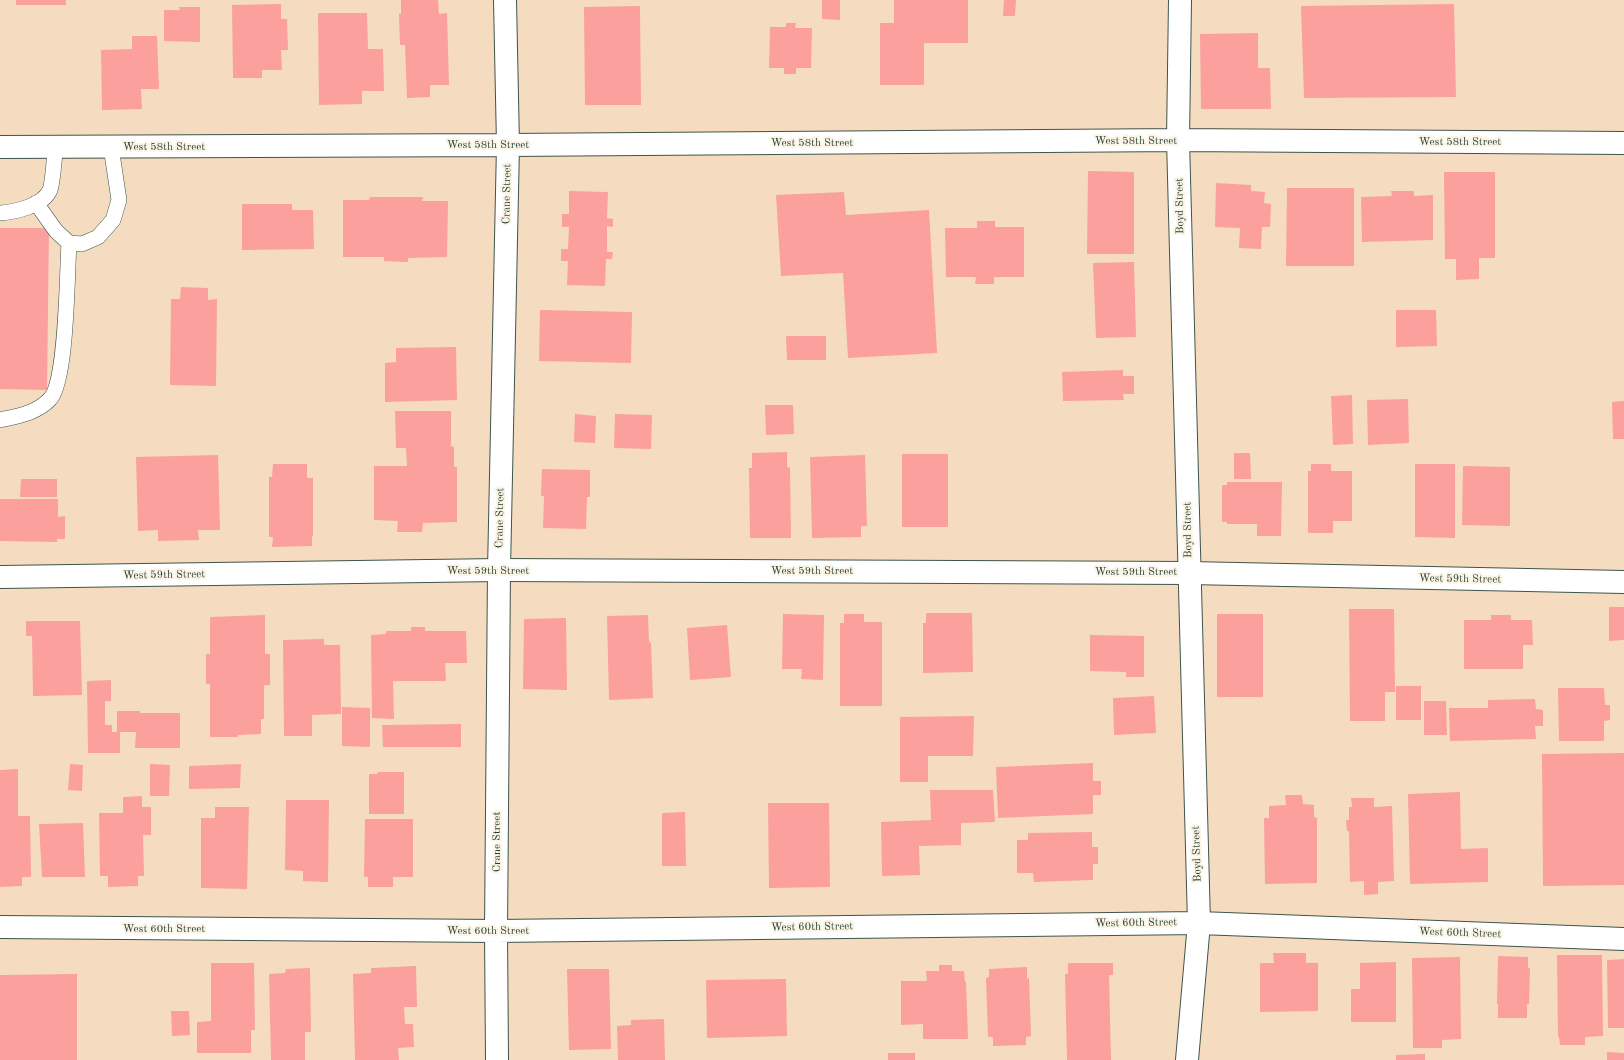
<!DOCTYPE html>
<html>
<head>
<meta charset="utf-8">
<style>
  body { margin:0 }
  canvas { display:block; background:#f5dcc0 }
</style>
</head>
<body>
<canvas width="1624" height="1060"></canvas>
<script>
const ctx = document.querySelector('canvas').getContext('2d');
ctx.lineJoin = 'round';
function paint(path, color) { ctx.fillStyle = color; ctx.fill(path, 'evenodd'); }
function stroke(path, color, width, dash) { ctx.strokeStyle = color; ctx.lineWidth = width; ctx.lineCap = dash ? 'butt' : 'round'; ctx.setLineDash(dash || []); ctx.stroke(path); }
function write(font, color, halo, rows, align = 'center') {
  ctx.font = font + ' "Old Standard TT",serif'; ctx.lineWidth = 4; ctx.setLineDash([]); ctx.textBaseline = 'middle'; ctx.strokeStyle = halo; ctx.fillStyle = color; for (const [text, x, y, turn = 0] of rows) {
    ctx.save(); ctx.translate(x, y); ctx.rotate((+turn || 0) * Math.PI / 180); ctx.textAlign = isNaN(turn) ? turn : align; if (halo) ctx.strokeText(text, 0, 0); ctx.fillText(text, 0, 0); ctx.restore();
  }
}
paint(new Path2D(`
  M 16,0 L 66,0 L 66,5 L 16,5 Z
  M 401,0 L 438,0 L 439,14 L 447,13 L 449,85 L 430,85 L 430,97 L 407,98 L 405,45 L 400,45 L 399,14 L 401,14 Z
  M 822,0 L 840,0 L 840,20 L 822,19 Z
  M 894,0 L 968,0 L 968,43 L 924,43 L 924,85 L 880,85 L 880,23 L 894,23 Z
  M 1004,0 L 1016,0 L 1015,16 L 1003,16 Z
  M 281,4 L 281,19 L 287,19 L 288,50 L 281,50 L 282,70 L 262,70 L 262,78 L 233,78 L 232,5 Z
  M 1454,4 L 1456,97 L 1304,98 L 1301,6 Z
  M 640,6 L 641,105 L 585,105 L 584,7 Z
  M 179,7 L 200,7 L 200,42 L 164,41 L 164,10 L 180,10 Z
  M 318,13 L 367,13 L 368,49 L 383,49 L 384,91 L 362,91 L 362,104 L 319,105 Z
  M 786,23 L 796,23 L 795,28 L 812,28 L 811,68 L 796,68 L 796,74 L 784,74 L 784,68 L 769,68 L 770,27 L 786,27 Z
  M 1258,33 L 1258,68 L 1270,68 L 1271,109 L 1201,109 L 1200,34 Z
  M 132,36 L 157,36 L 159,89 L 141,89 L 142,109 L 102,110 L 101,50 L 132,49 Z
  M 1088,171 L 1134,172 L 1134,254 L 1087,254 Z
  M 1444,172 L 1495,172 L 1495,258 L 1479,258 L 1479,279 L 1456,280 L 1456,259 L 1445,259 Z
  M 1216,183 L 1251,185 L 1251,191 L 1265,192 L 1264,203 L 1271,204 L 1270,227 L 1262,227 L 1261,249 L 1239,248 L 1240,228 L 1215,227 Z
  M 1287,188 L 1354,188 L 1354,266 L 1286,266 Z
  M 569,191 L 608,192 L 607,218 L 613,219 L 613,227 L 607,226 L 607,252 L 613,252 L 612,259 L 606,259 L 605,286 L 567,285 L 568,261 L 561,261 L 561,249 L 568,249 L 569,227 L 562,227 L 562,214 L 569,214 Z
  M 1391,191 L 1414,191 L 1414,196 L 1433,195 L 1433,240 L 1362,242 L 1361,197 L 1392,196 Z
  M 844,192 L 846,215 L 929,210 L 937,353 L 848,358 L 843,273 L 781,276 L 776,195 Z
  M 370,197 L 423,197 L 422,201 L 448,201 L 447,257 L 408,258 L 408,262 L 384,261 L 384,257 L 343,257 L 343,200 L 369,200 Z
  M 242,204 L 292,204 L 292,210 L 313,210 L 314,249 L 242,250 Z
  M 977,221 L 995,221 L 995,227 L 1024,227 L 1024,277 L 994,277 L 994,284 L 975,284 L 976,277 L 946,277 L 945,228 L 977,228 Z
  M 0,228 L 49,228 L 47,390 L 0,389 Z
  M 1134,262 L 1136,337 L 1096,338 L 1093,263 Z
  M 181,287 L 208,288 L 208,300 L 217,299 L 216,386 L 170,385 L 171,299 L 180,299 Z
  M 540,310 L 632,312 L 631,363 L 539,361 Z
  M 1396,310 L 1436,310 L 1437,346 L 1396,347 Z
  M 786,336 L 826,336 L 826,360 L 787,360 Z
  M 456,347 L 457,400 L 385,402 L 385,363 L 396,362 L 396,348 Z
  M 1123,370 L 1123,376 L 1134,376 L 1134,394 L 1123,394 L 1124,400 L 1063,401 L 1062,372 Z
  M 1352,395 L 1353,444 L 1333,445 L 1331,396 Z
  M 1408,399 L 1409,443 L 1368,445 L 1367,400 Z
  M 1624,401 L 1624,439 L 1613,439 L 1612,402 Z
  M 765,405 L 793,405 L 794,434 L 766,435 Z
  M 395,411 L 451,411 L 451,446 L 454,447 L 454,467 L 457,467 L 457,522 L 423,523 L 422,532 L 397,532 L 398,521 L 374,520 L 374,466 L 407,466 L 406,448 L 396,448 Z
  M 575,414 L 596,416 L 595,443 L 574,442 Z
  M 615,414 L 652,415 L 651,449 L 614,448 Z
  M 787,452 L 787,467 L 790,468 L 791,538 L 750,538 L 749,468 L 752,468 L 752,453 Z
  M 1234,453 L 1250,453 L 1251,479 L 1234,479 Z
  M 902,454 L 948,454 L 948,527 L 902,527 Z
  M 218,455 L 220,530 L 198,530 L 199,540 L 158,541 L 158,530 L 138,531 L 136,457 Z
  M 865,455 L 867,526 L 861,526 L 861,537 L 812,538 L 810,457 Z
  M 273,464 L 307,464 L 307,478 L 313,478 L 313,536 L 312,536 L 312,546 L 272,547 L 273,537 L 269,537 L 269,477 L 272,477 Z
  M 1311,464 L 1331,464 L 1331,471 L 1352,471 L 1352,521 L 1333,521 L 1333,533 L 1308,533 L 1308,471 L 1311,471 Z
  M 1415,464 L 1455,464 L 1455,538 L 1415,537 Z
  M 1463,466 L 1510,467 L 1510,526 L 1462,525 Z
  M 542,469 L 590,470 L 590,497 L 587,497 L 586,529 L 543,528 L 544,496 L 541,496 Z
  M 21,479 L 57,479 L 57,497 L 20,497 Z
  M 1227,482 L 1282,482 L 1281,536 L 1257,536 L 1257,524 L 1227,524 L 1227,522 L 1222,522 L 1222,485 L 1227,485 Z
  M 0,499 L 58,499 L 58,517 L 65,516 L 65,539 L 57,539 L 57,542 L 0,541 Z
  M 1609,607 L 1624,607 L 1624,640 L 1609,641 Z
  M 1349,609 L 1394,609 L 1395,692 L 1385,692 L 1385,721 L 1350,721 Z
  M 926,613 L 972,613 L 973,672 L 923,673 L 923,623 L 926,623 Z
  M 783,614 L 824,615 L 823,680 L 801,679 L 802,669 L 782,669 Z
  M 844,614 L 864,614 L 864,622 L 882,622 L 882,706 L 840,706 L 840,623 L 844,623 Z
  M 1217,614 L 1263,614 L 1263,697 L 1217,697 Z
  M 265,615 L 265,654 L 270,654 L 270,685 L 264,685 L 264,719 L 261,719 L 261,734 L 238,735 L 238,737 L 210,737 L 210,684 L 206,684 L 206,654 L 210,654 L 210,617 Z
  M 648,615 L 649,642 L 651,643 L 653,698 L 609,700 L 607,616 Z
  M 1491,615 L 1511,615 L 1511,620 L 1532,620 L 1533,645 L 1523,645 L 1523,669 L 1464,669 L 1464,620 L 1491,620 Z
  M 566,618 L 567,690 L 523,689 L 524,619 Z
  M 26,621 L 80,621 L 82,695 L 33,696 L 32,636 L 26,636 Z
  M 727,625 L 731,677 L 690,680 L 687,628 Z
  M 411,627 L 425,627 L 425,631 L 466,631 L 467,663 L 445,663 L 446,681 L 393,681 L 394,719 L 372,718 L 371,635 L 386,634 L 386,631 L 411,631 Z
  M 1090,635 L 1144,636 L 1144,677 L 1126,677 L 1126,672 L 1090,671 Z
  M 324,639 L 324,645 L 340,645 L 341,714 L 312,715 L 312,736 L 284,736 L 283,640 Z
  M 111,680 L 111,701 L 105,701 L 105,725 L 112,725 L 112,732 L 117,732 L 117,711 L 140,711 L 140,713 L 180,713 L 180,748 L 135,748 L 136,732 L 120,732 L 120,753 L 88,753 L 87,681 Z
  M 1396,686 L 1421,686 L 1421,720 L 1396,720 Z
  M 1558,688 L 1604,688 L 1605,705 L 1610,705 L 1610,720 L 1604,721 L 1604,741 L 1559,741 Z
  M 1154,696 L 1156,733 L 1114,735 L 1113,698 Z
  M 1535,699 L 1536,709 L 1543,710 L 1543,726 L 1535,726 L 1536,739 L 1450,741 L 1449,708 L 1488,708 L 1488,700 Z
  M 1424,701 L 1446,701 L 1447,735 L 1424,735 Z
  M 342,707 L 370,708 L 370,747 L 342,746 Z
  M 974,716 L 973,756 L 928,756 L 928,782 L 900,782 L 900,717 Z
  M 461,724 L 461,747 L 383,747 L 382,725 Z
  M 1624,753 L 1624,885 L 1543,886 L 1542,754 Z
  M 1093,763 L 1093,781 L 1101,781 L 1101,795 L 1093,795 L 1093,814 L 998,818 L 996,767 Z
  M 70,764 L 83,765 L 82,791 L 68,790 Z
  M 150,764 L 170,765 L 169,796 L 150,796 Z
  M 241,764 L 240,788 L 189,789 L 189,766 Z
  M 18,769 L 18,816 L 30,816 L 31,877 L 22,877 L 22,886 L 0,887 L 0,770 Z
  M 378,772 L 404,772 L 404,814 L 369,814 L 369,774 L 377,774 Z
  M 930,790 L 993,790 L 995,822 L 961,823 L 961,845 L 919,846 L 920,875 L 882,876 L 881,822 L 931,820 Z
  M 1460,792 L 1461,849 L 1488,848 L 1488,882 L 1410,884 L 1408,794 Z
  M 1285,795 L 1302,795 L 1303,804 L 1314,805 L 1314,817 L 1317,818 L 1317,883 L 1265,884 L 1264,818 L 1269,818 L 1269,806 L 1286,805 Z
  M 142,796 L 142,807 L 151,807 L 151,835 L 143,835 L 144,876 L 138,876 L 138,886 L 108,887 L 108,876 L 100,876 L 99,813 L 123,813 L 123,797 Z
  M 1351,798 L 1374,798 L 1374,807 L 1392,806 L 1394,881 L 1378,882 L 1378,894 L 1364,895 L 1364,881 L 1350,882 L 1349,831 L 1347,831 L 1346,820 L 1349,820 L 1349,807 L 1352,807 Z
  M 286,800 L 329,800 L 328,882 L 303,881 L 303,871 L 285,870 Z
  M 768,803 L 829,803 L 830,887 L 769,888 Z
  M 215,807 L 249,807 L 247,889 L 201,888 L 201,818 L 215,818 Z
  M 685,812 L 686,866 L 662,866 L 662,813 Z
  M 365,819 L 413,819 L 413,877 L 393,877 L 393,887 L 368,887 L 368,877 L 364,877 Z
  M 83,823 L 85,877 L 42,877 L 39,824 Z
  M 1092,832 L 1092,847 L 1098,847 L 1098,864 L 1093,864 L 1093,880 L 1034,882 L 1033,873 L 1017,873 L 1017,840 L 1028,840 L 1028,833 Z
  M 1273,953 L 1306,953 L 1306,963 L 1318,963 L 1318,1011 L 1260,1012 L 1260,963 L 1274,963 Z
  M 1557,955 L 1602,955 L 1603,1036 L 1585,1037 L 1585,1045 L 1560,1045 L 1559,1037 L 1558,1037 Z
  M 1498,956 L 1528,957 L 1528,968 L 1530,968 L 1529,1004 L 1527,1004 L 1527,1018 L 1498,1018 L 1498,1004 L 1497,1004 Z
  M 1460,957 L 1461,1039 L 1442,1040 L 1442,1048 L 1413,1048 L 1412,958 Z
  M 1624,959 L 1624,1028 L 1608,1028 L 1607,960 Z
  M 1396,962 L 1396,1022 L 1351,1022 L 1351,989 L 1360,989 L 1360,963 Z
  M 211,963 L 254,963 L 255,1030 L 251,1030 L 251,1053 L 197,1053 L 197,1022 L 211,1021 Z
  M 1068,963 L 1113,963 L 1113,975 L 1109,975 L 1111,1060 L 1067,1060 L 1065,974 L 1068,974 Z
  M 939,965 L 952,965 L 952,971 L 964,971 L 965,982 L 966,982 L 968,1039 L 923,1039 L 923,1024 L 901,1025 L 901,981 L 927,981 L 926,971 L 939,971 Z
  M 416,966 L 417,1007 L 404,1007 L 405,1024 L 413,1024 L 414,1047 L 398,1048 L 399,1060 L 355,1060 L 353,974 L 371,973 L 371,968 Z
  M 1027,967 L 1027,979 L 1029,978 L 1031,1036 L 1026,1037 L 1026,1045 L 993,1046 L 993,1037 L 988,1037 L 986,978 L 989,977 L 989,969 Z
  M 310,968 L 311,1032 L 305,1032 L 305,1060 L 271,1060 L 269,974 L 285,973 L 286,969 Z
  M 567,969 L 609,969 L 611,1049 L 569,1050 Z
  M 77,974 L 77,1060 L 0,1060 L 0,975 Z
  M 786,979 L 787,1036 L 707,1038 L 706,980 Z
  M 171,1011 L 189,1011 L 190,1035 L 172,1036 Z
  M 664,1019 L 665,1060 L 618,1060 L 617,1026 L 631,1025 L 631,1020 Z
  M 1607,1052 L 1624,1053 L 1624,1060 L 1607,1060 Z
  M 888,1053 L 915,1053 L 915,1060 L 888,1060 Z
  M 1425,1054 L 1425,1060 L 1396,1060 L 1396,1055 Z`), '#fba09d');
const service = new Path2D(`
  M 36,203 L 56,231 L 69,243 L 82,244 L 98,237 L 113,220 L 119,200 L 111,147
  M 0,213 C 15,212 43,206 50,190 C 53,183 54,156 56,147
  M 0,420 C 18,416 37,413 50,399 C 67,382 67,271 69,243`);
const minor = new Path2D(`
  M 1180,0 L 1178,140 L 1199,923 L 1187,1060
  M 0,147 L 508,145 L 1178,140 L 1624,143
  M 0,927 L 496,931 L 1199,923 L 1624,939
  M 497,1060 L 496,931 L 499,570 L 508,145 L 505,0`);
const tertiary = new Path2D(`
  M 0,577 L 499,570 L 1189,573 L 1624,582`);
stroke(service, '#3f5549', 16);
stroke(minor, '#3f5549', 24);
stroke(tertiary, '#3f5549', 24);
stroke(service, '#fff', 15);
stroke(minor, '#fff', 22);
stroke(tertiary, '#fff', 22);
write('11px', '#1f3d34', '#fcf5e5', [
  ["West 58th Street",1136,141],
  ["West 58th Street",1460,142],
  ["West 58th Street",812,143],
  ["West 58th Street",488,145],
  ["West 58th Street",164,147],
  ["Crane Street",507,194,-89],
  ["Boyd Street",1180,206,-91],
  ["Crane Street",500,518,-89],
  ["Boyd Street",1188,530,-91],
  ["West 59th Street",488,571],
  ["West 59th Street",812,571],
  ["West 59th Street",1136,572],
  ["West 59th Street",164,575,-1],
  ["West 59th Street",1460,579,1],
  ["Crane Street",497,842,-90],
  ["Boyd Street",1197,854,-92],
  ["West 60th Street",1136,923,-1],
  ["West 60th Street",812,927,-1],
  ["West 60th Street",164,929],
  ["West 60th Street",488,931],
  ["West 60th Street",1460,933,2]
]);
</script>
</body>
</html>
